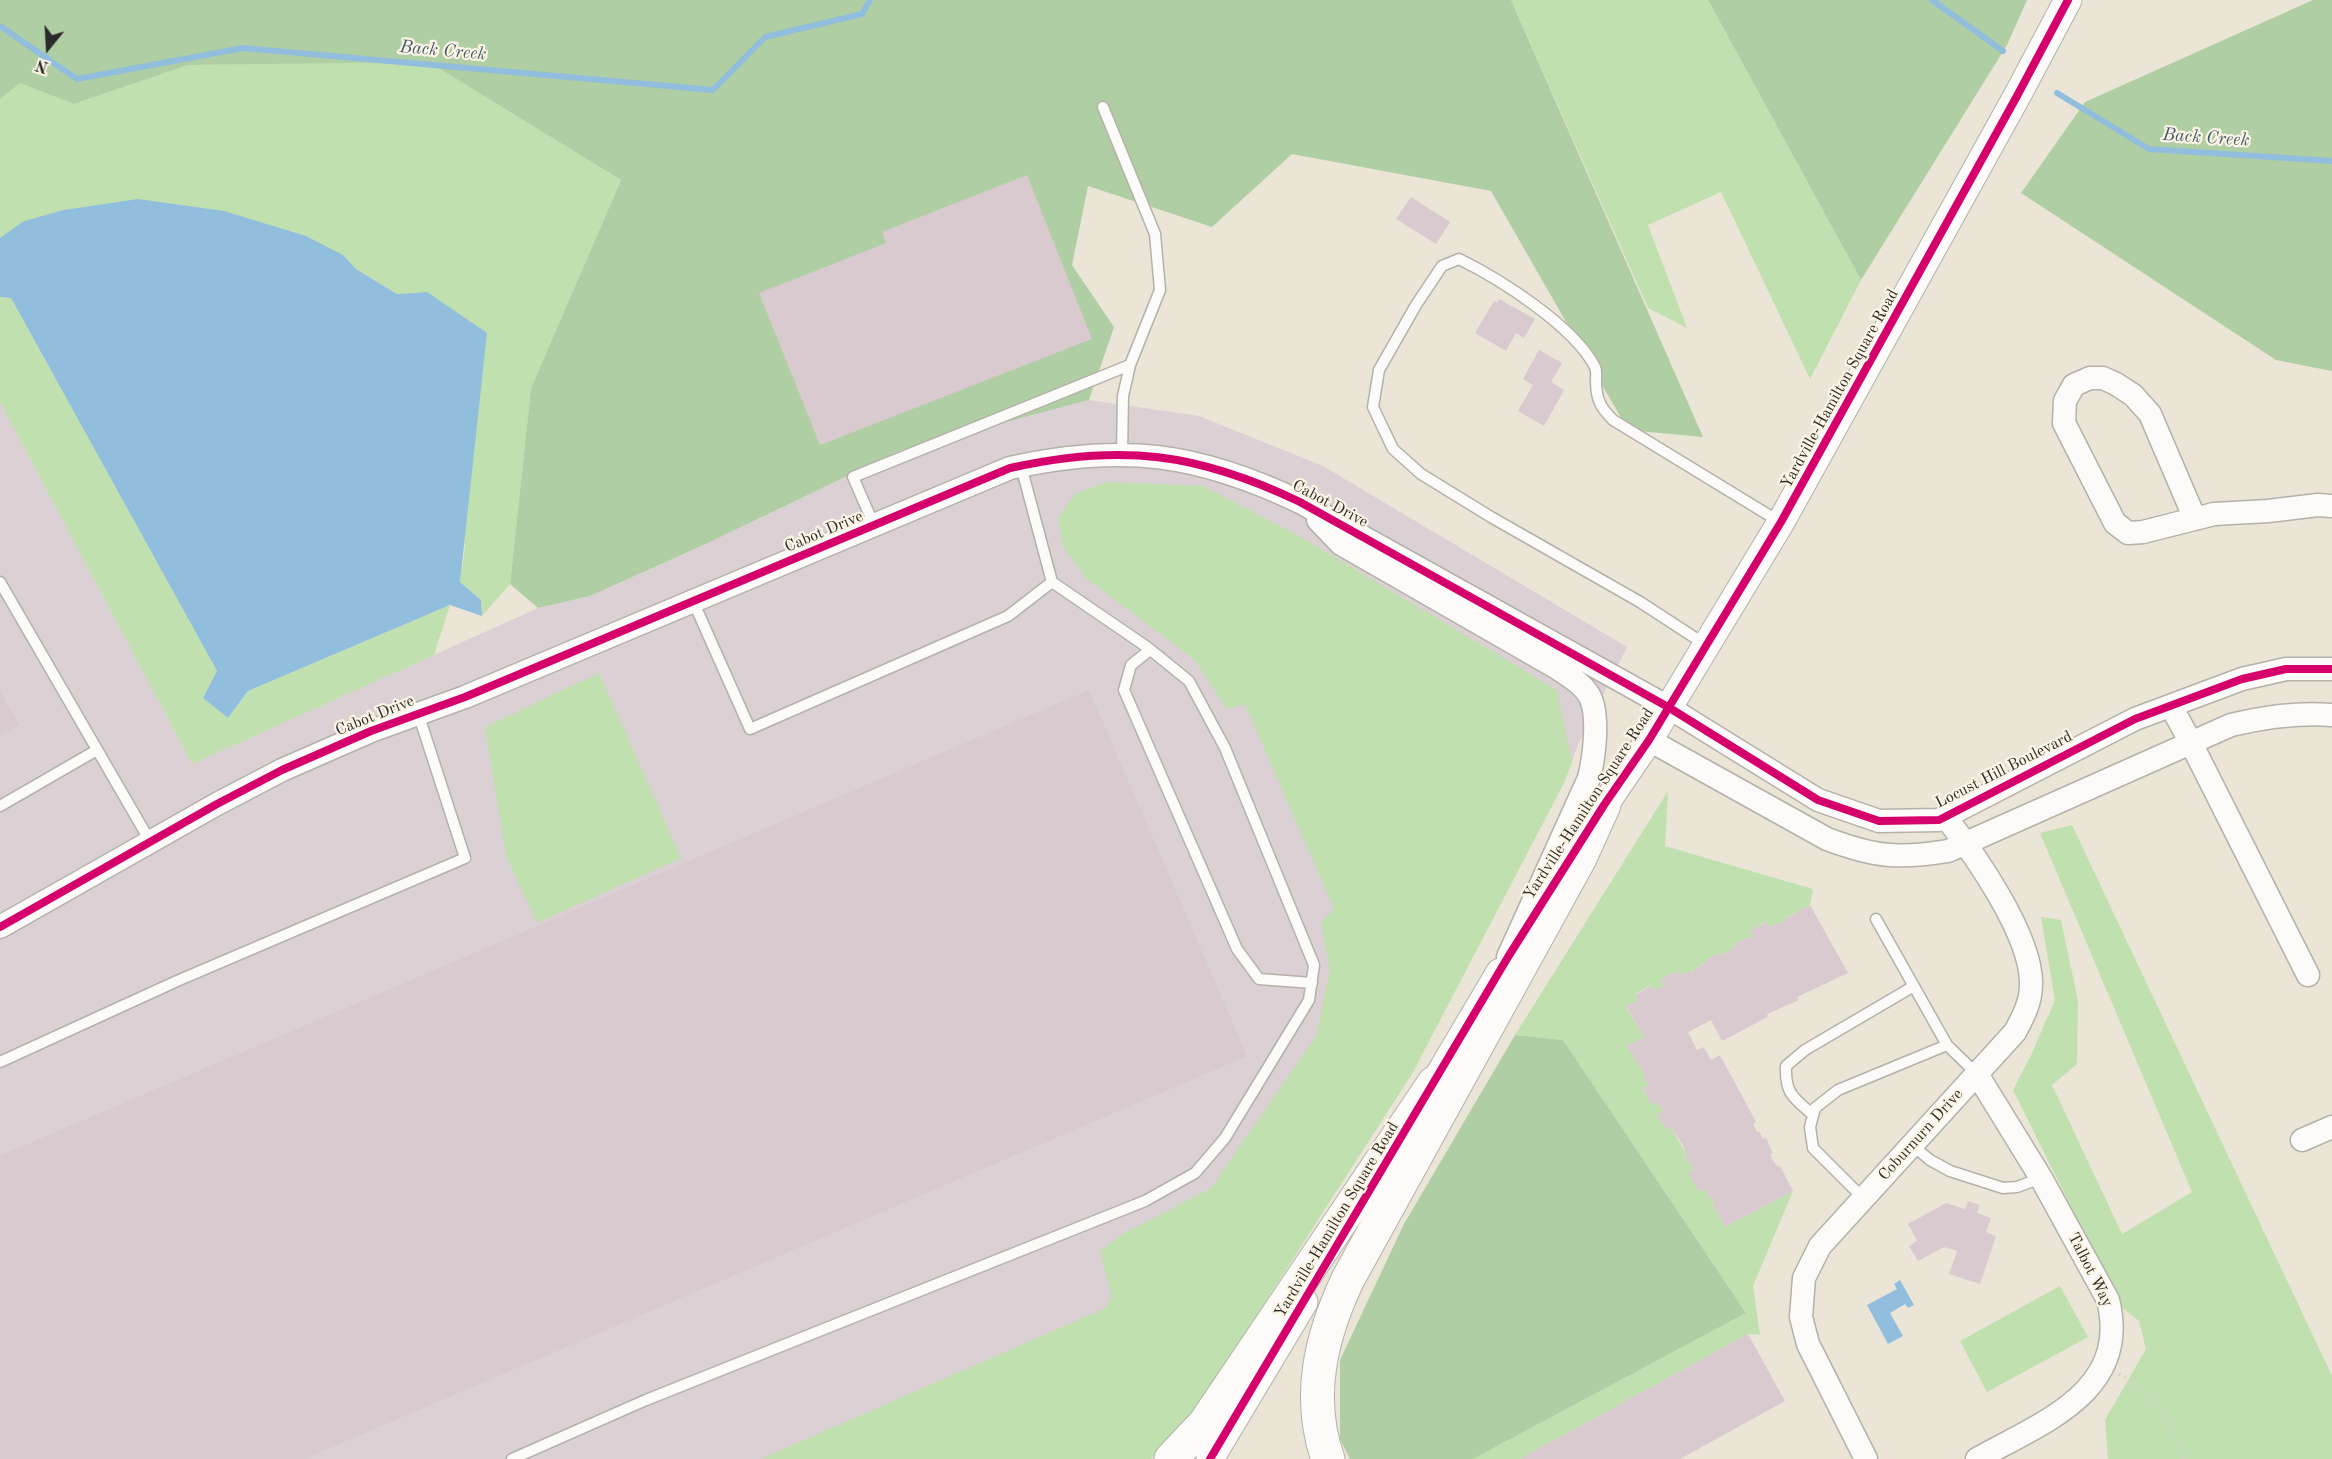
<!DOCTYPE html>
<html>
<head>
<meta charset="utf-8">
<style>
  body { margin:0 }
  #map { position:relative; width:2332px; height:1459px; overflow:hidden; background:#eae5d7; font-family:"Old Standard TT",serif }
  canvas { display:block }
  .north { position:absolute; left:18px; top:18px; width:60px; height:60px; -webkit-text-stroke:4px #fcf5e5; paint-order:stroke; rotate:198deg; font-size:16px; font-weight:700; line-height:24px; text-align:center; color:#2b2b2b }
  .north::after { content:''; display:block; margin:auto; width:21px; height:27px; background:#2b2b2b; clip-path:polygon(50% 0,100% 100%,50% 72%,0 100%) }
</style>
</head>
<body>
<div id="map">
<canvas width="2332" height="1459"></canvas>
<div class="north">N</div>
</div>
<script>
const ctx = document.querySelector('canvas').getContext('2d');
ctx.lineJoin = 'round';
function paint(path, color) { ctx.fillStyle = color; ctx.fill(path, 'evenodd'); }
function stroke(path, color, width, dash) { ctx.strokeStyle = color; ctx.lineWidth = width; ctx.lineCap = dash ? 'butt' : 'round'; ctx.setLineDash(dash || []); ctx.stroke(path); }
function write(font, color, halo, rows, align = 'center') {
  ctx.font = font + ' "Old Standard TT",serif'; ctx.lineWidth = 4.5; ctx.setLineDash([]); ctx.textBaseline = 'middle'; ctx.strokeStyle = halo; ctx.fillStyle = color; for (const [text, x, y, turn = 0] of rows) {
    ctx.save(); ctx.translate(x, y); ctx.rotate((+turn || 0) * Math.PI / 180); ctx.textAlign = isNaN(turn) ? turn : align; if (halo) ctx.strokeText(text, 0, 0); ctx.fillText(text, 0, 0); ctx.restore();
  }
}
paint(new Path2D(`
  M 1089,400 L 1199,416 L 1323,466 L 1627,647 L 1578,745 L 1564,783 L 1048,1459 L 0,1459 L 0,402 L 192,764 L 538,608 L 590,596 L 708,543 L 901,450 Z`), '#dbd0d4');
paint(new Path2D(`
  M 1511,0 L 1708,0 L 1861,280 L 1810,379 L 1721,192 L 1648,225 L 1687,328 L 1648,308 Z
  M 429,61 L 621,180 L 531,388 L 510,584 L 482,616 L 481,600 L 460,582 L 465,546 L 427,292 L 397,294 L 356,269 L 343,255 L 0,238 L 0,99 L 20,82 L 74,104 L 188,65 Z
  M 0,297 L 11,298 L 217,671 L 203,698 L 228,718 L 248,691 L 450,605 L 434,655 L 192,764 L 0,402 Z
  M 1107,482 L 1203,486 L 1299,536 L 1557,690 L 1572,762 L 1564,783 L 1412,1074 L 1193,1414 L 1151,1459 L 761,1459 L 1106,1308 L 1112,1297 L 1100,1251 L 1123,1234 L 1211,1188 L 1316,1036 L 1330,971 L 1321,922 L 1334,909 L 1245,704 L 1227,709 L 1194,659 L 1087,579 L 1063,547 L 1058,518 L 1075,494 Z
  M 599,673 L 681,858 L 537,923 L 506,856 L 485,727 Z
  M 1668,791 L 1665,846 L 1813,889 L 1810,905 L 1785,918 L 1786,921 L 1769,927 L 1766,922 L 1750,931 L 1753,937 L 1749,937 L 1735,944 L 1736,946 L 1721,956 L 1719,953 L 1698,967 L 1698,969 L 1680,976 L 1677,971 L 1661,980 L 1664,986 L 1654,991 L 1650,986 L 1635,994 L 1638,1000 L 1626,1007 L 1644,1037 L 1627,1046 L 1645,1074 L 1644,1076 L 1649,1085 L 1643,1089 L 1652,1104 L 1658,1102 L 1663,1111 L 1657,1114 L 1666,1130 L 1671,1127 L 1686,1154 L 1684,1155 L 1694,1170 L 1698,1191 L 1704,1188 L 1709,1197 L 1711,1196 L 1714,1203 L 1713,1204 L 1725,1227 L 1793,1191 L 1753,1286 L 1760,1335 L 1748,1334 L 1520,1459 L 1473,1459 L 1746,1313 L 1563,1040 L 1515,1035 Z
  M 2072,825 L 2332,1376 L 2332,1459 L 2108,1459 L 2105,1420 L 2146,1349 L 2139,1321 L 2120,1306 L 2013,1090 L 2031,1055 L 2055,1000 L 2041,917 L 2061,920 L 2078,1001 L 2077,1064 L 2052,1085 L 2122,1234 L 2192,1192 L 2040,833 Z
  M 2060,1286 L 2088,1337 L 1987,1392 L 1960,1341 Z`), '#c1e0af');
paint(new Path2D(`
  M 0,0 L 1511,0 L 1703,437 L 1628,430 L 1491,191 L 1292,154 L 1212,227 L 1088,186 L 1072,265 L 1114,327 L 1089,400 L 901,450 L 708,543 L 590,596 L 538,608 L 510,584 L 531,388 L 621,180 L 429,62 L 188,65 L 74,104 L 20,83 L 0,99 Z
  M 1708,0 L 2027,0 L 2007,45 L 1861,280 Z
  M 2313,0 L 2332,0 L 2332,371 L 2276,360 L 2021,193 L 2085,102 Z
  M 1515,1035 L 1563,1040 L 1746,1313 L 1473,1459 L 1350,1459 L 1340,1439 L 1340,1360 L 1404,1224 Z`), '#b0cea3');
paint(new Path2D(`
  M 138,199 L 224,211 L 306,236 L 343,255 L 356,269 L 397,294 L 427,292 L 487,333 L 460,582 L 481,600 L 482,616 L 450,605 L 248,691 L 228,718 L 203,698 L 217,671 L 11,298 L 0,297 L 0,238 L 24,221 L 64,210 Z
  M 1900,1280 L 1914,1305 L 1908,1308 L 1905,1304 L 1890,1313 L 1903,1336 L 1888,1344 L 1867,1305 L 1897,1289 L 1894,1284 Z`), '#91bedd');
stroke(new Path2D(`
  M 1932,0 L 2003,51
  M 0,26 L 77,79 L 243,48 L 713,90 L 765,37 L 862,14 L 870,0
  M 2057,93 L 2149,149 L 2332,161`), '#91bedd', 6);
paint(new Path2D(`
  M 1027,175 L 1092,339 L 820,445 L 759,293 L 886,243 L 882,232 Z
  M 1411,197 L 1450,222 L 1436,244 L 1396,219 Z
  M 1499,299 L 1535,319 L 1524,338 L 1516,333 L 1506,351 L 1475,333 L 1494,301 L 1497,303 Z
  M 1539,350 L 1562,363 L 1551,382 L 1564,390 L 1544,426 L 1518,411 L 1533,385 L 1523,379 Z
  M 1089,690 L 1247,1056 L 304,1459 L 0,1459 L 0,1156 Z
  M 0,691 L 19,725 L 0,735 Z
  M 1810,905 L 1848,973 L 1797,997 L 1799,1000 L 1767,1014 L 1768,1016 L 1758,1022 L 1722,1041 L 1711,1020 L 1688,1032 L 1697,1050 L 1704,1047 L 1711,1060 L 1720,1055 L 1756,1122 L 1753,1124 L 1757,1132 L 1759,1131 L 1763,1139 L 1766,1138 L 1773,1153 L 1770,1154 L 1772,1159 L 1778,1167 L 1780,1166 L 1793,1191 L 1725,1227 L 1713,1204 L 1714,1203 L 1711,1196 L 1709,1198 L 1704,1188 L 1698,1191 L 1688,1173 L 1694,1170 L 1684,1155 L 1686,1154 L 1682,1144 L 1671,1127 L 1666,1130 L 1657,1114 L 1663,1111 L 1658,1102 L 1652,1105 L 1643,1088 L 1649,1085 L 1643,1075 L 1645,1074 L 1626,1046 L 1644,1037 L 1626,1006 L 1638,1000 L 1635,995 L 1651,986 L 1654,991 L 1664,986 L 1660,980 L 1677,971 L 1680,976 L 1689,971 L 1690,973 L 1706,962 L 1705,960 L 1719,953 L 1721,956 L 1736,946 L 1735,944 L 1749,937 L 1753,937 L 1750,931 L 1767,922 L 1769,927 L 1780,923 L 1786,921 L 1784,919 Z
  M 1968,1201 L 1979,1205 L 1977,1213 L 1991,1218 L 1986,1232 L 1996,1236 L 1980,1284 L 1949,1274 L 1957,1251 L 1944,1247 L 1918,1261 L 1909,1246 L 1917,1241 L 1908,1224 L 1946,1203 L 1965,1209 Z
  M 1748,1334 L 1785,1401 L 1680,1459 L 1520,1459 Z`), '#d8cace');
const service = new Path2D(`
  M 1103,107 L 1155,234 L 1160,290 L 1130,365 L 1123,396 L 1122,454
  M 874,525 L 853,477 L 1130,365
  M 0,582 L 150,841
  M 693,601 L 750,729 L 1008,616 L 1052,582
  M 1706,645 L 1640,602 L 1491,517 L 1421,474 L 1393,449 L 1373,407 L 1379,370 L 1416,305 L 1442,266 L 1459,259 C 1500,279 1574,326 1595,367 C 1597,371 1596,376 1596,380 C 1596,399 1600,407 1613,420 L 1780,522
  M 1150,650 L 1131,665 L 1124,690 L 1237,949 L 1259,979 L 1312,983
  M 0,806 L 97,750
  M 1876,919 L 1947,1045 L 1977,1074
  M 0,1062 L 177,981 L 465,858 L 418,713
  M 1813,1115 C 1793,1097 1785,1094 1786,1066 L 1805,1050 L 1914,986
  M 1912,1145 L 1930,1160 L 1950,1171 L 2003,1188 L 2017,1187 L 2041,1178
  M 1863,1198 L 1813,1148 L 1810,1127 L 1815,1108 L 1838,1090 L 1947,1045
  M 512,1459 L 646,1400 L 1145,1201 L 1195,1173 L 1225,1138 L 1309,1000 L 1314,965 L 1225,748 L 1189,681 L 1147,647 L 1052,582 L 1021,466`);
const minor = new Path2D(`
  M 2195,519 L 2150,414 L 2133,395 L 2116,384 L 2103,378 L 2090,378 L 2074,385 L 2065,401 L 2064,423 L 2115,523 L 2128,533 L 2143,532 L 2214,514 L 2268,511 L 2318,505 L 2332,506
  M 1318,520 L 1341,544 L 1557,668 C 1569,676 1585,685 1591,699 C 1599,719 1594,758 1589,778 L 1508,957
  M 2171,706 L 2191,743 L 2308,975
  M 1649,740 L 1827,839 C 1875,857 1898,859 1948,851 L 2231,725 C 2265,717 2297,712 2332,715
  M 0,927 L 217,804 L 282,770 L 371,731 L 465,697 L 1010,468 C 1121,443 1198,453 1300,502 L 1668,707 L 1818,800 L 1879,821 L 1939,820 L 2135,719 L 2242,679 L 2286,669 L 2332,669
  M 1977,1074 L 2041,1178 L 2108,1300 C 2131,1392 2041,1423 1977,1459
  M 2302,1140 L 2332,1127
  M 1866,1459 L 1808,1344 L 1801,1317 L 1804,1278 L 1820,1246 L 2015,1032 C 2023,1017 2031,1003 2031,984 C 2032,936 1975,855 1945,816`);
const tertiary = new Path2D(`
  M 1593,822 L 1649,740 L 1781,522 L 2017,96 L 2068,0
  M 1423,1102 L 1500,972
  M 1210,1459 L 1304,1302`);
const motorway = new Path2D(`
  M 1171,1459 L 1205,1423 L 1434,1083
  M 1328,1459 C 1306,1397 1321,1336 1348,1279 L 1580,858 L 1604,805`);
stroke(service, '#b4b1a9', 13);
stroke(minor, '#b4b1a9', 25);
stroke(tertiary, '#b4b1a9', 29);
stroke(motorway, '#b4b1a9', 35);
stroke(new Path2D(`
  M 2119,1374 C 2156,1394 2168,1422 2186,1459`), '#d4d2ce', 4, [1.5, 4.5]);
stroke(service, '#fcfbf9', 10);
stroke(minor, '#fcfbf9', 22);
stroke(tertiary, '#fcfbf9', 27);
stroke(motorway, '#fcfbf9', 33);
stroke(new Path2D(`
  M 0,927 L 217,804 L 282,770 L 371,731 L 465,697 L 1010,468 C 1121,443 1198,453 1300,502 L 1668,707 L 1818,800 L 1879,821 L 1939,820 L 2135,719 L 2242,679 L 2286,669 L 2332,669
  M 1210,1459 L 1508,957 L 1604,805 L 1649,740 L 1781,522 L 2017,96 L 2068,0`), '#d6006c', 8);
write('16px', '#2b2b2b', '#fcf5e5', [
  ["Yardville-Hamilton Square Road",1840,389,-61],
  ["Cabot Drive",1330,504,28],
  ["Cabot Drive",824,532,-23],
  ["Cabot Drive",375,716,-22],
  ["Locust Hill Boulevard",2004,770,-27],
  ["Yardville-Hamilton Square Road",1589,804,-57],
  ["Coburnurn Drive",1921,1135,-48],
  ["Yardville-Hamilton Square Road",1337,1220,-59],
  ["Talbot Way",2090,1270,63]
]);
write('italic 18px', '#41596a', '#fcf5e5', [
  ["Back Creek",443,51,5],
  ["Back Creek",2206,138,4]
]);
</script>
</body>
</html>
